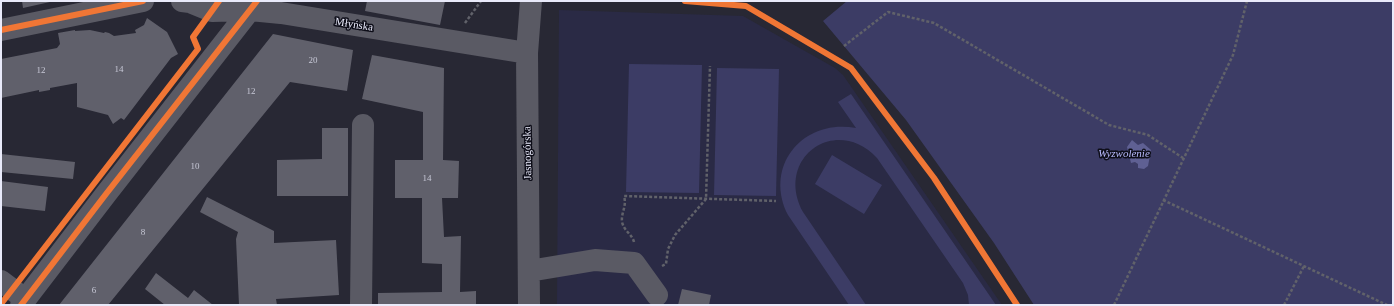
<!DOCTYPE html>
<html>
<head>
<meta charset="utf-8">
<style>
  body { margin:0 }
  #map { position:relative; width:1394px; height:306px; overflow:hidden; background:#282834; font-family:Georgia,serif }
  canvas { display:block }
  .frame { position:absolute; inset:0; border:2px solid #e9eafa; pointer-events:none }
</style>
</head>
<body>
<div id="map">
<canvas width="1394" height="306"></canvas>
<div class="frame"></div>
</div>
<script>
const ctx = document.querySelector('canvas').getContext('2d');
ctx.lineJoin = 'round';
function paint(path, color) { ctx.fillStyle = color; ctx.fill(path, 'evenodd'); }
function stroke(path, color, width, dash) { ctx.strokeStyle = color; ctx.lineWidth = width; ctx.lineCap = dash ? 'butt' : 'round'; ctx.setLineDash(dash || []); ctx.stroke(path); }
function write(font, color, halo, rows, align = 'center') {
  ctx.font = font + ' Georgia,serif'; ctx.lineWidth = 3; ctx.setLineDash([]); ctx.textBaseline = 'middle'; ctx.strokeStyle = halo; ctx.fillStyle = color; for (const [text, x, y, turn = 0] of rows) {
    ctx.save(); ctx.translate(x, y); ctx.rotate((+turn || 0) * Math.PI / 180); ctx.textAlign = isNaN(turn) ? turn : align; if (halo) ctx.strokeText(text, 0, 0); ctx.fillText(text, 0, 0); ctx.restore();
  }
}
paint(new Path2D(`
  M 559,10 L 743,16 L 835,68 L 843,75 L 1002,305 L 557,305 Z`), '#2a2a45');
paint(new Path2D(`
  M 847,1 L 1393,1 L 1393,305 L 1034,305 L 994,243 L 906,120 L 823,21 Z
  M 629,64 L 702,65 L 699,193 L 626,192 Z
  M 717,68 L 779,69 L 776,196 L 714,195 Z
  M 851,94 L 996,305 L 969,305 L 968,295 L 963,283 L 877,158 C 836,114 774,158 803,212 L 866,305 L 849,305 L 788,215 C 763,165 804,118 856,128 L 838,102 Z
  M 832,155 L 882,185 L 864,214 L 815,184 Z`), '#3c3c65');
paint(new Path2D(`
  M 1132,140 L 1138,145 L 1143,143 L 1151,150 L 1148,166 L 1144,169 L 1138,168 L 1138,164 L 1135,162 L 1131,163 L 1127,147 Z`), '#5f6093');
paint(new Path2D(`
  M 22,1 L 50,1 L 50,2 L 23,8 Z
  M 367,1 L 445,1 L 440,25 L 365,11 Z
  M 147,18 L 167,32 L 178,54 L 171,58 L 124,120 L 121,118 L 113,124 L 108,115 L 77,107 L 77,83 L 50,88 L 50,90 L 39,92 L 39,90 L 1,98 L 1,59 L 57,48 L 60,44 L 58,33 L 75,30 L 75,31 L 90,30 L 104,33 L 105,32 L 109,33 L 114,36 L 136,33 L 135,30 L 144,25 Z
  M 273,34 L 353,50 L 347,91 L 290,82 L 108,305 L 59,305 Z
  M 372,55 L 444,68 L 443,160 L 459,161 L 458,198 L 442,198 L 444,237 L 461,236 L 460,292 L 476,291 L 476,305 L 378,305 L 378,293 L 442,292 L 442,264 L 422,263 L 422,198 L 395,198 L 395,160 L 423,160 L 423,112 L 362,99 Z
  M 322,128 L 348,128 L 348,196 L 277,196 L 277,160 L 322,159 Z
  M 1,154 L 75,162 L 73,179 L 1,172 Z
  M 1,181 L 48,187 L 45,211 L 1,206 Z
  M 207,197 L 274,231 L 274,243 L 336,240 L 339,295 L 276,299 L 277,305 L 239,305 L 236,239 L 238,232 L 200,212 Z
  M 156,273 L 188,298 L 194,290 L 213,305 L 165,305 L 145,289 Z
  M 682,289 L 711,295 L 709,305 L 678,305 Z`), '#60606b');
stroke(new Path2D(`
  M 465,23 L 481,1
  M 844,46 L 888,12 L 934,23 L 1109,125 L 1148,135 L 1183,158
  M 1163,200 L 1387,305
  M 634,242 C 632,234 624,231 622,222 C 621,212 627,207 624,196 L 776,201
  M 662,266 L 666,264 L 668,249 L 675,235 L 706,199 L 710,66
  M 1114,305 L 1233,55 L 1247,1
  M 1284,305 L 1304,266`), '#61626a', 2.5, [3, 2]);
stroke(new Path2D(`
  M 182,1 L 190,2 L 212,11 L 250,10 L 281,13 L 527,53
  M 1,30 L 143,1
  M 529,271 L 595,260 L 634,263 L 657,295
  M 1,281 L 25,299
  M 21,305 L 106,194 L 257,1
  M 361,305 L 363,125
  M 529,305 L 527,53 L 531,1`), '#5a5a64', 22);
stroke(new Path2D(`
  M 685,1 L 746,6 L 851,68 L 934,178 L 1017,305
  M 1,30 L 143,1
  M 1,304 L 198,49 L 193,37 L 219,1
  M 21,305 L 106,194 L 257,1`), '#f07635', 6);
write('9px', '#c7c8d6', null, [
  ["20",313,61],
  ["14",119,70],
  ["12",41,71],
  ["12",251,92],
  ["10",195,167],
  ["14",427,179],
  ["8",143,233],
  ["6",94,291]
]);
write('11px', '#e9eafa', '#0d0d18', [
  ["Młyńska",354,25,9],
  ["Jasnogórska",528,153,-91]
]);
write('italic 11px', '#b9bbfe', '#0d0d18', [
  ["Wyzwolenie",1124,154]
]);
</script>
</body>
</html>
